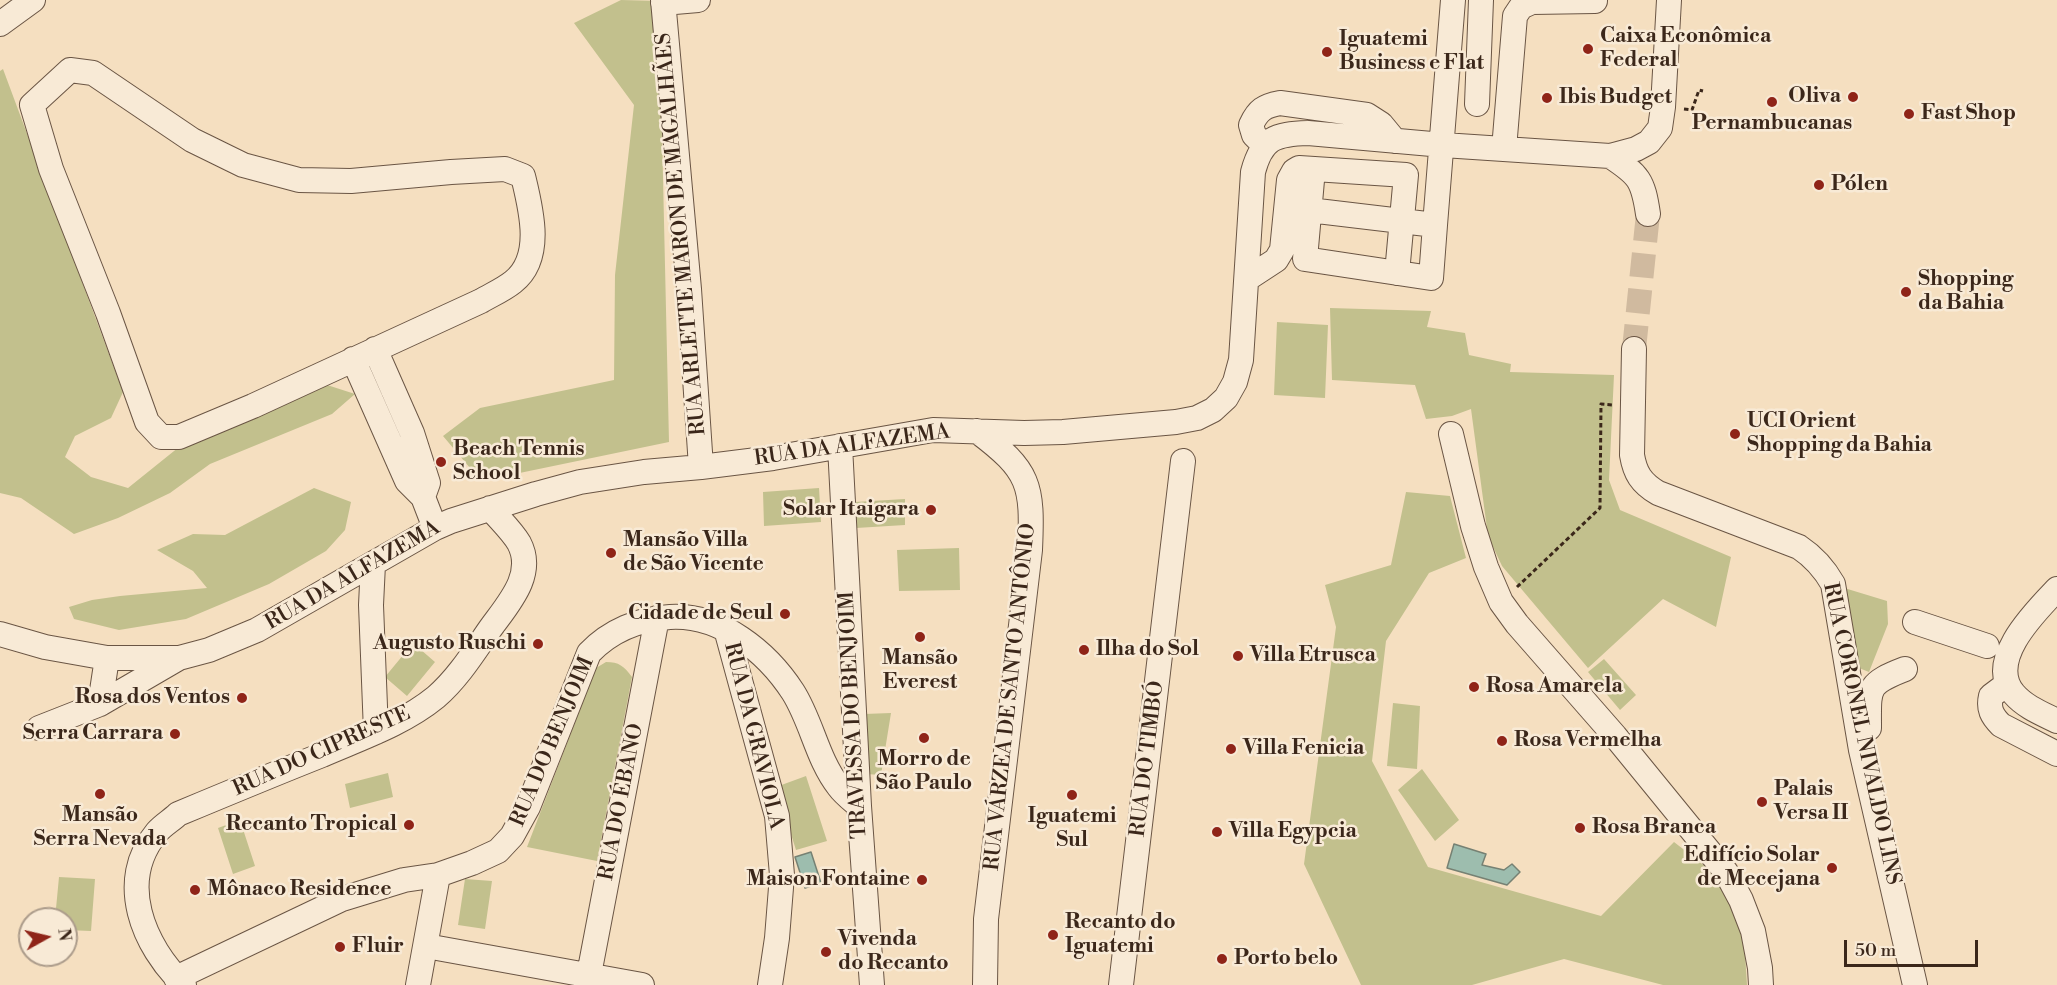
<!DOCTYPE html>
<html>
<head>
<meta charset="utf-8">
<style>
  body { margin:0 }
  #map { position:relative; width:2057px; height:985px; overflow:hidden; background:#f5dfc0; font-family:"Libre Bodoni",serif }
  canvas { display:block }
  .north { position:absolute; left:18px; top:907px; width:60px; height:60px; box-sizing:border-box; background:#f8ead6; border:2px solid #ac9c8b; border-radius:50%; rotate:82deg; font-size:16px; font-weight:700; line-height:24px; text-align:center; color:#3b271a }
  .north::after { content:''; display:block; margin:auto; width:21px; height:27px; background:#8f2418; clip-path:polygon(50% 0,100% 100%,50% 72%,0 100%) }
  .scale { position:absolute; left:1844px; top:940px; width:134px; height:27px; box-sizing:border-box; border:3px solid #3b271a; border-top:0; padding-left:8px; font-size:18px; line-height:21px; white-space:nowrap; color:#3b271a; -webkit-text-stroke:4px #f8ead6; paint-order:stroke }
</style>
</head>
<body>
<div id="map">
<canvas width="2057" height="985"></canvas>
<div class="north">N</div>
<div class="scale">50 m</div>
</div>
<script>
const ctx = document.querySelector('canvas').getContext('2d');
ctx.lineJoin = 'round';
function paint(path, color) { ctx.fillStyle = color; ctx.fill(path, 'evenodd'); }
function stroke(path, color, width, dash) { ctx.strokeStyle = color; ctx.lineWidth = width; ctx.lineCap = dash ? 'butt' : 'round'; ctx.setLineDash(dash || []); ctx.stroke(path); }
function write(font, color, halo, rows, align = 'center') {
  ctx.font = font + ' "Libre Bodoni",serif'; ctx.lineWidth = 5; ctx.setLineDash([]); ctx.textBaseline = 'middle'; ctx.strokeStyle = halo; ctx.fillStyle = color; for (const [text, x, y, turn = 0] of rows) {
    ctx.save(); ctx.translate(x, y); ctx.rotate((+turn || 0) * Math.PI / 180); ctx.textAlign = isNaN(turn) ? turn : align; if (halo) ctx.strokeText(text, 0, 0); ctx.fillText(text, 0, 0); ctx.restore();
  }
}
paint(new Path2D(`
  M 621,0 L 659,1 L 669,442 L 481,481 L 443,436 L 480,408 L 614,380 L 615,275 L 634,105 L 574,23 Z
  M 3,69 L 123,392 L 111,418 L 75,436 L 65,457 L 91,477 L 128,488 L 179,447 L 324,384 L 355,394 L 332,414 L 210,464 L 170,493 L 118,518 L 74,534 L 21,498 L 0,493 L 0,71 Z
  M 1330,308 L 1431,311 L 1427,327 L 1465,333 L 1469,355 L 1511,364 L 1510,372 L 1614,375 L 1609,480 L 1620,510 L 1731,557 L 1716,627 L 1663,599 L 1588,668 L 1502,566 L 1488,536 L 1471,409 L 1452,416 L 1426,419 L 1415,385 L 1332,380 Z
  M 1277,322 L 1328,325 L 1325,398 L 1274,395 Z
  M 314,488 L 351,502 L 345,530 L 326,551 L 269,584 L 186,619 L 119,630 L 74,619 L 69,607 L 92,600 L 120,596 L 207,588 L 193,571 L 157,550 L 193,534 L 225,535 Z
  M 819,488 L 821,522 L 764,526 L 763,492 Z
  M 1406,492 L 1450,496 L 1466,558 L 1429,573 L 1386,641 L 1372,761 L 1428,867 L 1601,916 L 1674,842 L 1710,870 L 1743,922 L 1747,985 L 1663,985 L 1564,959 L 1472,985 L 1361,985 L 1304,864 L 1336,627 L 1325,585 L 1391,565 Z
  M 905,499 L 905,525 L 856,528 L 855,502 Z
  M 959,548 L 960,590 L 899,591 L 897,550 Z
  M 1841,587 L 1887,601 L 1888,624 L 1869,672 L 1854,666 Z
  M 413,643 L 435,662 L 407,696 L 385,677 Z
  M 1604,659 L 1636,695 L 1620,710 L 1588,672 Z
  M 606,662 C 619,662 624,666 632,677 L 597,861 L 527,847 L 596,668 Z
  M 1393,703 L 1420,706 L 1417,769 L 1387,766 Z
  M 891,713 L 881,775 L 866,774 L 864,714 Z
  M 1422,769 L 1459,820 L 1435,841 L 1398,790 Z
  M 388,773 L 393,797 L 350,808 L 345,784 Z
  M 806,776 L 827,841 L 796,850 L 776,787 Z
  M 240,820 L 255,866 L 233,874 L 218,828 Z
  M 59,877 L 95,879 L 91,931 L 66,930 L 66,919 L 55,919 Z
  M 465,879 L 492,881 L 485,929 L 458,925 Z`), '#c2c08d');
const water = new Path2D(`
  M 1454,844 L 1486,854 L 1482,865 L 1504,870 L 1512,864 L 1520,872 L 1507,885 L 1447,868 Z
  M 811,852 L 821,883 L 805,888 L 795,857 Z`);
paint(water, '#9dbdae');
stroke(water, '#768173', 1.5);
stroke(new Path2D(`
  M 1634,349 L 1648,214`), '#d0ba9f', 24, [24, 12]);
const minor = new Path2D(`
  M 663,0 L 689,289 L 701,467
  M 663,3 L 698,0
  M 0,24 L 33,0
  M 70,70 L 93,73 L 192,140 L 243,165 L 299,180 L 351,181 L 451,172 L 505,169 L 523,176 C 531,209 544,258 513,282 C 503,290 491,295 481,301 L 253,406 L 179,437 L 161,437 L 147,422 L 108,313 L 51,169 L 32,105 Z
  M 1477,104 L 1481,0
  M 1264,145 L 1254,135 L 1251,125 C 1258,110 1264,106 1280,103 L 1367,115 L 1381,124 L 1395,141
  M 1504,149 L 1515,16 L 1521,7 L 1532,2 L 1595,1
  M 1610,156 C 1639,175 1643,180 1648,214
  M 1313,169 L 1305,259 L 1431,278 L 1435,225
  M 1309,210 L 1435,225 L 1453,0
  M 1247,279 L 1276,260 L 1282,250 L 1289,180 L 1294,171 L 1299,168 L 1406,175 L 1397,273
  M 375,349 L 412,433 L 428,483 L 423,497
  M 1634,349 L 1632,455 C 1635,473 1641,483 1658,493 L 1799,547 C 1814,557 1824,568 1833,584 L 1861,750 L 1915,985
  M 353,359 L 407,481 L 423,497 L 435,528
  M 977,431 C 1030,471 1033,484 1030,550 L 986,919 L 985,985
  M 1451,434 L 1473,526 L 1486,567 L 1501,602 L 1517,624 L 1615,736 L 1726,872 L 1741,900 L 1753,931 L 1760,968 L 1761,985
  M 840,446 L 859,806 L 872,985
  M 373,564 L 371,605 L 376,732
  M 2057,589 C 2035,612 1985,661 2014,694 C 2025,707 2043,714 2057,721
  M 1915,622 L 1987,646
  M 726,629 L 777,816 L 782,875 L 777,938 L 770,985
  M 0,634 L 45,647 L 107,658 L 179,658 L 209,650 L 257,630 L 435,528 L 451,521 L 536,494 L 580,482 L 644,472 L 701,467 L 773,458 L 933,430 L 1024,433 L 1063,432 L 1176,422 L 1197,418 L 1213,410 L 1226,398 L 1235,382 L 1241,360 L 1253,172 C 1262,138 1275,134 1308,133 L 1443,145 L 1610,156 L 1636,149 L 1649,142 L 1660,128 L 1663,107 L 1669,0
  M 2007,684 L 1991,696 C 1988,709 1992,716 2001,725 L 2057,754
  M 100,704 L 107,658
  M 39,728 L 100,704 L 179,658
  M 1869,728 C 1869,688 1866,684 1905,669
  M 426,946 L 642,985
  M 176,978 L 342,899 L 404,880 L 438,875 L 472,863 L 498,851 L 512,836 L 528,807 L 589,653 C 610,631 639,619 670,617 C 721,614 767,652 793,692 C 812,722 817,759 839,787 C 844,794 852,800 859,806
  M 184,985 C 143,946 116,881 157,832 C 163,825 172,820 178,814 C 226,794 274,774 322,755 C 361,738 403,724 436,697 C 458,678 474,652 490,629 C 507,605 536,575 519,543 C 512,531 499,519 490,508
  M 418,985 L 438,875
  M 587,985 L 657,618
  M 1121,985 L 1183,461`);
stroke(minor, '#6a5544', 26);
stroke(new Path2D(`
  M 1684,109 L 1692,110 L 1699,90 L 1703,91
  M 1517,587 L 1600,508 L 1601,404 L 1613,405`), '#3b271a', 3, [4.5, 3]);
stroke(minor, '#f8ead6', 24);
for (const [x, y, r, color] of [
  [1588,49,6,"#8f2418"],
  [1327,52,6,"#8f2418"],
  [1853,97,6,"#8f2418"],
  [1547,98,6,"#8f2418"],
  [1772,102,6,"#8f2418"],
  [1909,114,6,"#8f2418"],
  [1819,185,6,"#8f2418"],
  [1906,292,6,"#8f2418"],
  [1735,434,6,"#8f2418"],
  [441,462,6,"#8f2418"],
  [931,510,6,"#8f2418"],
  [611,553,6,"#8f2418"],
  [785,614,6,"#8f2418"],
  [920,637,6,"#8f2418"],
  [538,644,6,"#8f2418"],
  [1084,650,6,"#8f2418"],
  [1238,656,6,"#8f2418"],
  [1474,687,6,"#8f2418"],
  [242,698,6,"#8f2418"],
  [175,734,6,"#8f2418"],
  [924,738,6,"#8f2418"],
  [1502,741,6,"#8f2418"],
  [1231,749,6,"#8f2418"],
  [100,794,6,"#8f2418"],
  [1072,795,6,"#8f2418"],
  [1762,802,6,"#8f2418"],
  [409,825,6,"#8f2418"],
  [1580,828,6,"#8f2418"],
  [1217,832,6,"#8f2418"],
  [1832,868,6,"#8f2418"],
  [922,880,6,"#8f2418"],
  [195,890,6,"#8f2418"],
  [1053,935,6,"#8f2418"],
  [340,947,6,"#8f2418"],
  [826,952,6,"#8f2418"],
  [1222,959,6,"#8f2418"]
]) { const dot = new Path2D(); dot.arc(x, y, r, 0, 2 * Math.PI); ctx.fillStyle = color; ctx.fill(dot); stroke(dot, '#f8ead6', 2); }
write('bold 21px', '#3b271a', '#f8ead6', [
  ["Caixa Econômica",1600,37],
  ["Federal",1600,61],
  ["Iguatemi",1339,40],
  ["Business e Flat",1339,64],
  ["Oliva",1841,97,"right"],
  ["Ibis Budget",1559,98],
  ["Fast Shop",1921,114],
  ["Pernambucanas",1772,124,"center"],
  ["Pólen",1831,185],
  ["Shopping",1918,280],
  ["da Bahia",1918,304],
  ["UCI Orient",1747,422],
  ["Shopping da Bahia",1747,446],
  ["Beach Tennis",453,450],
  ["School",453,474],
  ["Solar Itaigara",919,510,"right"],
  ["Mansão Villa",623,541],
  ["de São Vicente",623,565],
  ["Cidade de Seul",773,614,"right"],
  ["Augusto Ruschi",526,644,"right"],
  ["Ilha do Sol",1096,650],
  ["Villa Etrusca",1250,656],
  ["Mansão",920,659,"center"],
  ["Everest",920,683,"center"],
  ["Rosa Amarela",1486,687],
  ["Rosa dos Ventos",230,698,"right"],
  ["Serra Carrara",163,734,"right"],
  ["Rosa Vermelha",1514,741],
  ["Villa Fenicia",1243,749],
  ["Morro de",924,760,"center"],
  ["São Paulo",924,784,"center"],
  ["Palais",1774,790],
  ["Versa II",1774,814],
  ["Mansão",100,816,"center"],
  ["Serra Nevada",100,840,"center"],
  ["Iguatemi",1072,817,"center"],
  ["Sul",1072,841,"center"],
  ["Recanto Tropical",397,825,"right"],
  ["Rosa Branca",1592,828],
  ["Villa Egypcia",1229,832],
  ["Edifício Solar",1820,856,"right"],
  ["de Mecejana",1820,880,"right"],
  ["Maison Fontaine",910,880,"right"],
  ["Mônaco Residence",207,890],
  ["Recanto do",1065,923],
  ["Iguatemi",1065,947],
  ["Vivenda",838,940],
  ["do Recanto",838,964],
  ["Fluir",352,947],
  ["Porto belo",1234,959]
], 'left');
write('21px', '#3b271a', '#f8ead6', [
  ["RUA ARLETTE MARON DE MAGALHÃES",682,234,-95],
  ["RUA DA ALFAZEMA",852,446,-8],
  ["RUA DA ALFAZEMA",353,576,-30],
  ["RUA VÁRZEA DE SANTO ANTÔNIO",1011,697,-84],
  ["TRAVESSA DO BENJOIM",854,715,-93],
  ["RUA CORONEL NIVALDO LINS",1861,734,78],
  ["RUA DA GRAVIOLA",753,736,76],
  ["RUA DO BENJOIM",553,742,-67],
  ["RUA DO CIPRESTE",322,752,-24],
  ["RUA DO TIMBÓ",1148,759,-83],
  ["RUA DO ÉBANO",622,802,-79]
]);
</script>
</body>
</html>
